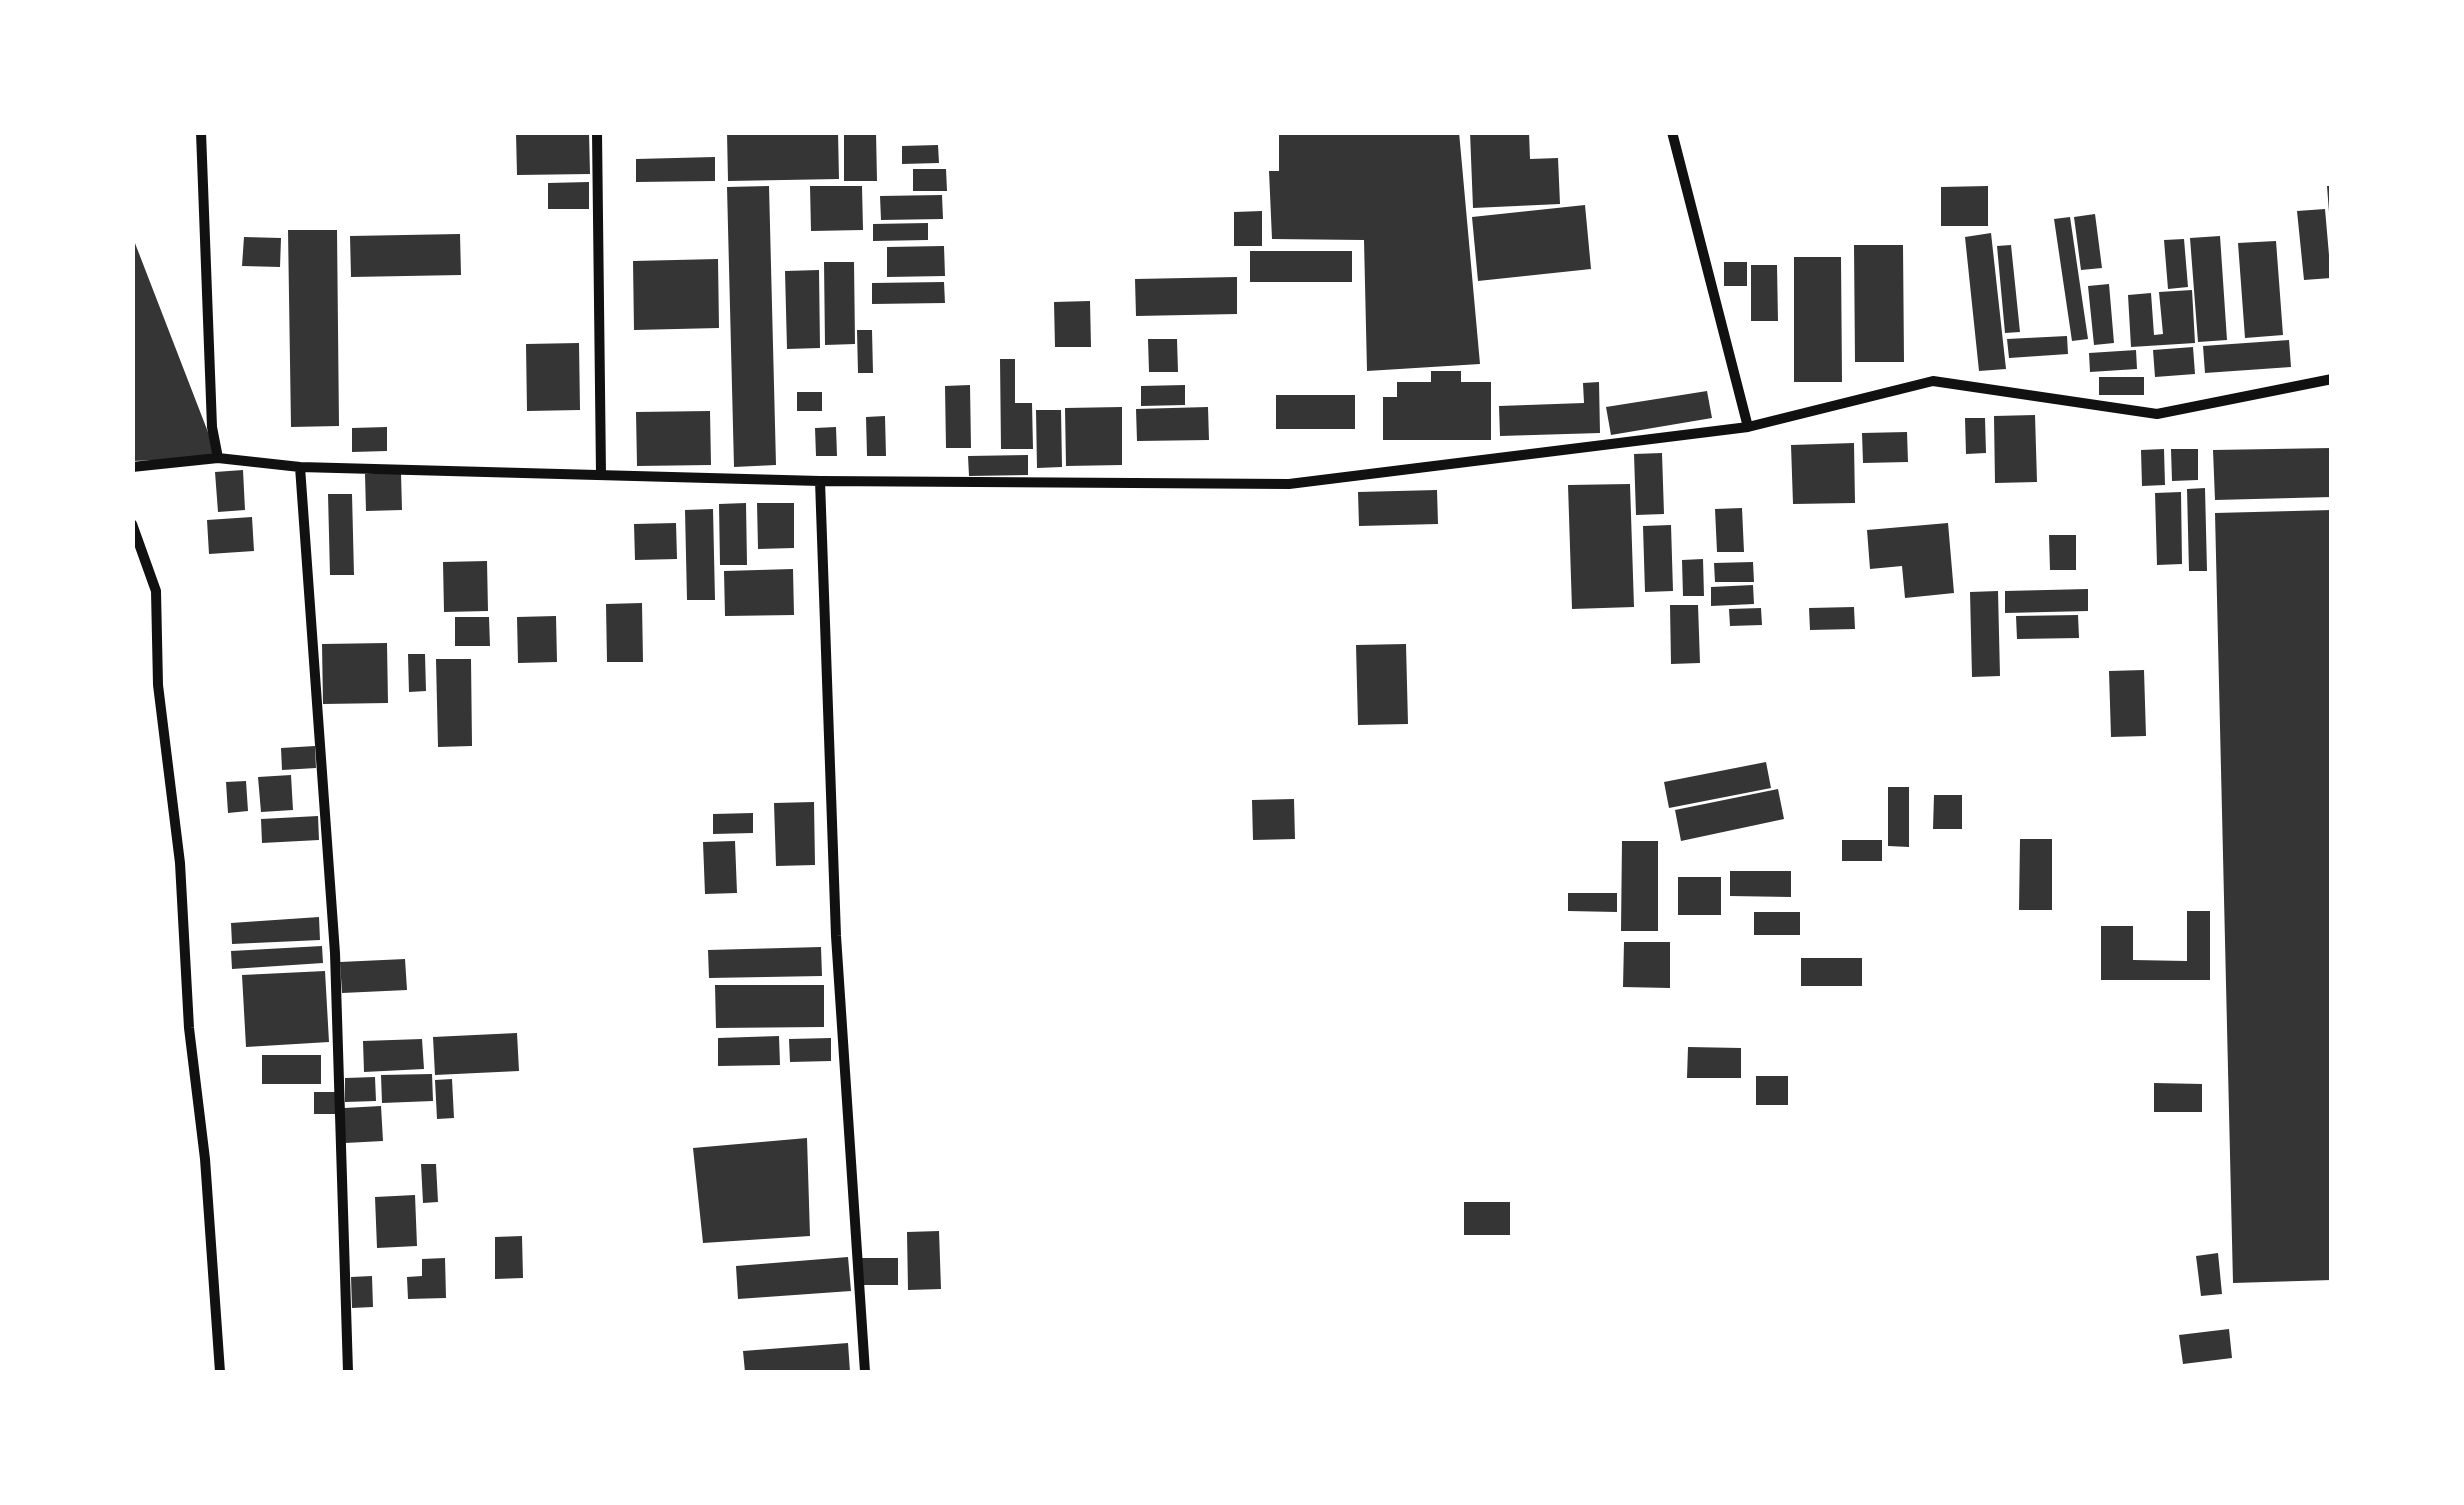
<!DOCTYPE html>
<html>
<head>
<meta charset="utf-8">
<style>
  body { margin:0 }
  #map { position:relative; width:2464px; height:1505px; overflow:hidden; background:#fff; font-family:Montserrat,sans-serif }
  canvas { display:block }
  .frame { position:absolute; inset:0; border:135px solid #fff; pointer-events:none }
</style>
</head>
<body>
<div id="map">
<canvas width="2464" height="1505"></canvas>
<div class="frame"></div>
</div>
<script>
const ctx = document.querySelector('canvas').getContext('2d');
ctx.lineJoin = 'round';
function paint(path, color) { ctx.fillStyle = color; ctx.fill(path, 'evenodd'); }
function stroke(path, color, width, dash) { ctx.strokeStyle = color; ctx.lineWidth = width; ctx.lineCap = dash ? 'butt' : 'round'; ctx.setLineDash(dash || []); ctx.stroke(path); }
paint(new Path2D(`
  M 589,132 L 590,174 L 517,175 L 516,133 Z
  M 727,132 L 838,132 L 839,179 L 728,181 Z
  M 844,132 L 876,132 L 877,181 L 844,181 Z
  M 1279,132 L 1459,132 L 1480,364 L 1367,371 L 1364,240 L 1272,239 L 1269,171 L 1279,171 Z
  M 1470,132 L 1529,132 L 1530,159 L 1558,158 L 1560,204 L 1473,208 Z
  M 938,145 L 939,163 L 902,164 L 902,146 Z
  M 715,157 L 715,181 L 636,182 L 636,159 Z
  M 913,169 L 946,169 L 947,191 L 913,191 Z
  M 589,182 L 589,209 L 548,209 L 548,183 Z
  M 769,186 L 776,465 L 734,467 L 727,187 Z
  M 810,186 L 862,186 L 863,230 L 811,231 Z
  M 1988,186 L 1988,226 L 1941,226 L 1941,187 Z
  M 2327,186 L 2332,186 L 2332,211 L 2329,212 Z
  M 942,195 L 943,219 L 881,220 L 880,196 Z
  M 1585,205 L 1591,269 L 1478,281 L 1472,217 Z
  M 2325,209 L 2331,278 L 2304,280 L 2297,211 Z
  M 1262,211 L 1262,246 L 1234,246 L 1234,212 Z
  M 2095,214 L 2102,268 L 2081,270 L 2074,217 Z
  M 2070,217 L 2088,339 L 2072,341 L 2054,219 Z
  M 928,223 L 928,240 L 873,241 L 873,224 Z
  M 288,230 L 337,230 L 339,426 L 291,427 Z
  M 1991,233 L 2006,369 L 1979,371 L 1965,237 Z
  M 460,234 L 461,275 L 351,277 L 350,236 Z
  M 2220,236 L 2227,340 L 2198,342 L 2190,238 Z
  M 244,237 L 281,238 L 280,267 L 242,266 Z
  M 133,238 L 218,458 L 132,461 Z
  M 2184,239 L 2188,287 L 2168,289 L 2164,240 Z
  M 2276,241 L 2283,335 L 2245,338 L 2238,243 Z
  M 1854,245 L 1903,245 L 1904,362 L 1855,362 Z
  M 2011,245 L 2020,332 L 2005,333 L 1997,246 Z
  M 944,246 L 945,276 L 887,277 L 887,247 Z
  M 1250,251 L 1352,251 L 1352,282 L 1250,282 Z
  M 1794,257 L 1841,257 L 1842,382 L 1794,382 Z
  M 718,259 L 719,328 L 634,330 L 633,261 Z
  M 824,262 L 854,262 L 855,344 L 825,345 Z
  M 1724,262 L 1747,262 L 1747,286 L 1724,286 Z
  M 1751,265 L 1777,265 L 1778,321 L 1751,321 Z
  M 819,270 L 820,348 L 787,349 L 785,271 Z
  M 1237,277 L 1237,314 L 1136,316 L 1135,279 Z
  M 944,282 L 945,303 L 872,304 L 872,283 Z
  M 2109,284 L 2114,343 L 2094,345 L 2088,286 Z
  M 2192,290 L 2195,343 L 2131,347 L 2128,295 L 2151,293 L 2154,335 L 2163,334 L 2159,292 Z
  M 1090,301 L 1091,347 L 1055,347 L 1054,302 Z
  M 857,330 L 872,330 L 873,373 L 858,373 Z
  M 2067,336 L 2068,354 L 2009,358 L 2007,339 Z
  M 1148,339 L 1177,339 L 1178,372 L 1149,372 Z
  M 2289,340 L 2291,367 L 2205,373 L 2203,346 Z
  M 579,343 L 580,410 L 527,411 L 526,344 Z
  M 2193,347 L 2195,374 L 2155,377 L 2153,350 Z
  M 2136,350 L 2137,369 L 2090,372 L 2089,353 Z
  M 1000,359 L 1015,359 L 1015,403 L 1032,403 L 1033,449 L 1001,449 Z
  M 1431,371 L 1461,371 L 1461,382 L 1491,382 L 1491,440 L 1383,440 L 1383,397 L 1397,397 L 1397,382 L 1431,382 Z
  M 2099,377 L 2144,377 L 2144,395 L 2099,395 Z
  M 1599,382 L 1600,433 L 1500,436 L 1499,406 L 1584,403 L 1583,383 Z
  M 970,385 L 971,448 L 946,448 L 945,386 Z
  M 1185,385 L 1185,405 L 1141,406 L 1141,386 Z
  M 1707,391 L 1712,418 L 1611,435 L 1606,407 Z
  M 797,392 L 822,392 L 822,411 L 797,411 Z
  M 1276,395 L 1355,395 L 1355,429 L 1276,429 Z
  M 1122,407 L 1122,465 L 1066,466 L 1065,408 Z
  M 1208,407 L 1209,440 L 1137,441 L 1136,409 Z
  M 1036,410 L 1061,410 L 1062,467 L 1037,468 Z
  M 710,411 L 711,465 L 637,466 L 636,412 Z
  M 2035,415 L 2037,482 L 1995,483 L 1994,416 Z
  M 885,416 L 886,456 L 867,456 L 866,417 Z
  M 1965,418 L 1985,418 L 1986,453 L 1966,454 Z
  M 387,427 L 387,451 L 352,452 L 352,428 Z
  M 836,427 L 837,456 L 816,456 L 815,428 Z
  M 1907,432 L 1908,462 L 1863,463 L 1862,433 Z
  M 1854,443 L 1855,503 L 1793,504 L 1791,445 Z
  M 2332,448 L 2332,497 L 2215,500 L 2213,450 Z
  M 2164,449 L 2165,485 L 2142,486 L 2141,450 Z
  M 2171,449 L 2198,449 L 2198,480 L 2172,481 Z
  M 1662,453 L 1664,514 L 1636,515 L 1634,454 Z
  M 1028,455 L 1028,475 L 969,476 L 968,456 Z
  M 243,470 L 245,510 L 218,512 L 215,472 Z
  M 401,473 L 402,510 L 366,511 L 365,474 Z
  M 1630,484 L 1634,607 L 1572,609 L 1568,485 Z
  M 2205,488 L 2207,571 L 2189,571 L 2187,489 Z
  M 1437,490 L 1438,524 L 1359,526 L 1358,492 Z
  M 2181,492 L 2182,564 L 2157,565 L 2155,493 Z
  M 328,494 L 352,494 L 354,575 L 330,575 Z
  M 746,503 L 747,565 L 720,565 L 719,504 Z
  M 757,503 L 794,503 L 794,548 L 758,549 Z
  M 1742,508 L 1744,552 L 1717,552 L 1715,509 Z
  M 713,509 L 715,600 L 687,600 L 685,510 Z
  M 2332,510 L 2332,1280 L 2233,1283 L 2215,513 Z
  M 252,517 L 254,551 L 209,554 L 207,520 Z
  M 676,523 L 677,559 L 635,560 L 634,524 Z
  M 1948,523 L 1954,593 L 1905,598 L 1902,566 L 1870,569 L 1867,530 Z
  M 1671,525 L 1673,591 L 1645,592 L 1643,526 Z
  M 2049,535 L 2076,535 L 2076,570 L 2050,570 Z
  M 1703,559 L 1704,596 L 1683,596 L 1682,560 Z
  M 487,561 L 488,611 L 444,612 L 443,562 Z
  M 1753,562 L 1754,582 L 1715,582 L 1714,563 Z
  M 793,569 L 794,615 L 725,616 L 724,571 Z
  M 1753,585 L 1754,604 L 1711,606 L 1711,587 Z
  M 2088,589 L 2088,611 L 2005,613 L 2005,591 Z
  M 1998,591 L 2000,676 L 1972,677 L 1970,592 Z
  M 642,603 L 643,662 L 607,662 L 606,604 Z
  M 1670,605 L 1698,605 L 1700,663 L 1671,664 Z
  M 1854,607 L 1855,629 L 1810,630 L 1809,608 Z
  M 1761,608 L 1762,625 L 1730,626 L 1729,609 Z
  M 2078,615 L 2079,638 L 2017,639 L 2016,616 Z
  M 556,616 L 557,662 L 518,663 L 517,617 Z
  M 455,617 L 489,617 L 490,646 L 455,646 Z
  M 387,643 L 388,703 L 323,704 L 322,644 Z
  M 1406,644 L 1408,724 L 1358,725 L 1356,645 Z
  M 408,654 L 425,654 L 426,691 L 409,692 Z
  M 436,659 L 471,659 L 472,746 L 438,747 Z
  M 2144,670 L 2146,736 L 2111,737 L 2109,671 Z
  M 315,746 L 316,768 L 282,770 L 281,748 Z
  M 1766,762 L 1771,788 L 1669,808 L 1664,782 Z
  M 291,775 L 293,810 L 261,812 L 258,777 Z
  M 246,781 L 248,811 L 228,813 L 226,782 Z
  M 1888,787 L 1909,787 L 1909,847 L 1888,846 Z
  M 1778,789 L 1784,819 L 1681,841 L 1675,810 Z
  M 1934,795 L 1962,795 L 1962,829 L 1933,829 Z
  M 1294,799 L 1295,839 L 1253,840 L 1252,800 Z
  M 814,802 L 815,865 L 776,866 L 774,803 Z
  M 753,813 L 753,833 L 713,834 L 713,814 Z
  M 318,816 L 319,840 L 262,843 L 261,819 Z
  M 2020,839 L 2052,839 L 2052,910 L 2019,910 Z
  M 1842,840 L 1882,840 L 1882,861 L 1842,861 Z
  M 735,841 L 737,893 L 705,894 L 703,842 Z
  M 1622,841 L 1658,841 L 1658,931 L 1621,931 Z
  M 1730,871 L 1791,871 L 1791,897 L 1730,896 Z
  M 1678,877 L 1721,877 L 1721,915 L 1678,915 Z
  M 1568,893 L 1617,893 L 1617,912 L 1568,911 Z
  M 2187,911 L 2210,911 L 2210,980 L 2101,980 L 2101,926 L 2133,926 L 2133,960 L 2187,961 Z
  M 1754,912 L 1800,912 L 1800,935 L 1754,935 Z
  M 319,917 L 320,940 L 232,944 L 231,923 Z
  M 1624,942 L 1670,942 L 1670,988 L 1623,987 Z
  M 322,946 L 323,963 L 232,969 L 231,951 Z
  M 821,947 L 822,976 L 709,978 L 708,950 Z
  M 1801,958 L 1862,958 L 1862,986 L 1801,986 Z
  M 405,959 L 407,990 L 342,993 L 340,962 Z
  M 325,971 L 329,1042 L 246,1047 L 242,975 Z
  M 715,985 L 824,985 L 824,1027 L 716,1028 Z
  M 517,1033 L 519,1071 L 435,1075 L 433,1037 Z
  M 779,1036 L 780,1065 L 718,1066 L 718,1038 Z
  M 831,1038 L 831,1061 L 790,1062 L 789,1039 Z
  M 422,1039 L 424,1069 L 364,1072 L 363,1041 Z
  M 1688,1047 L 1741,1048 L 1741,1078 L 1687,1078 Z
  M 262,1055 L 321,1055 L 321,1084 L 262,1084 Z
  M 432,1074 L 433,1101 L 382,1103 L 381,1075 Z
  M 1756,1076 L 1788,1076 L 1788,1105 L 1756,1105 Z
  M 375,1077 L 376,1101 L 345,1102 L 345,1078 Z
  M 452,1079 L 454,1118 L 437,1119 L 435,1080 Z
  M 2154,1083 L 2202,1084 L 2202,1112 L 2154,1112 Z
  M 314,1092 L 337,1092 L 337,1114 L 314,1114 Z
  M 381,1106 L 383,1141 L 345,1143 L 344,1108 Z
  M 807,1138 L 810,1236 L 703,1243 L 693,1148 Z
  M 421,1164 L 436,1164 L 438,1202 L 423,1203 Z
  M 415,1195 L 417,1246 L 377,1248 L 375,1197 Z
  M 1464,1202 L 1510,1202 L 1510,1235 L 1464,1235 Z
  M 939,1231 L 941,1289 L 908,1290 L 907,1232 Z
  M 522,1236 L 523,1278 L 495,1279 L 495,1237 Z
  M 2218,1253 L 2222,1294 L 2201,1296 L 2196,1256 Z
  M 848,1257 L 851,1291 L 738,1299 L 736,1266 Z
  M 445,1258 L 446,1298 L 408,1299 L 407,1277 L 422,1276 L 422,1259 Z
  M 861,1258 L 898,1258 L 898,1285 L 861,1285 Z
  M 372,1276 L 373,1307 L 352,1308 L 351,1277 Z
  M 2229,1329 L 2232,1358 L 2183,1364 L 2179,1335 Z
  M 848,1343 L 850,1372 L 745,1372 L 743,1351 Z`), '#353535');
stroke(new Path2D(`
  M 201,132 L 212,427 L 218,458
  M 597,132 L 601,474
  M 1672,132 L 1748,427
  M 132,467 L 218,458 L 300,467 L 820,481 L 1289,484 L 1748,427 L 1933,381 L 2157,414 L 2332,379
  M 300,467 L 335,953 L 348,1372
  M 820,481 L 836,936 L 865,1372
  M 132,524 L 156,591 L 158,685 L 180,863 L 189,1028 L 205,1159 L 220,1372`), '#111', 10);
</script>
</body>
</html>
